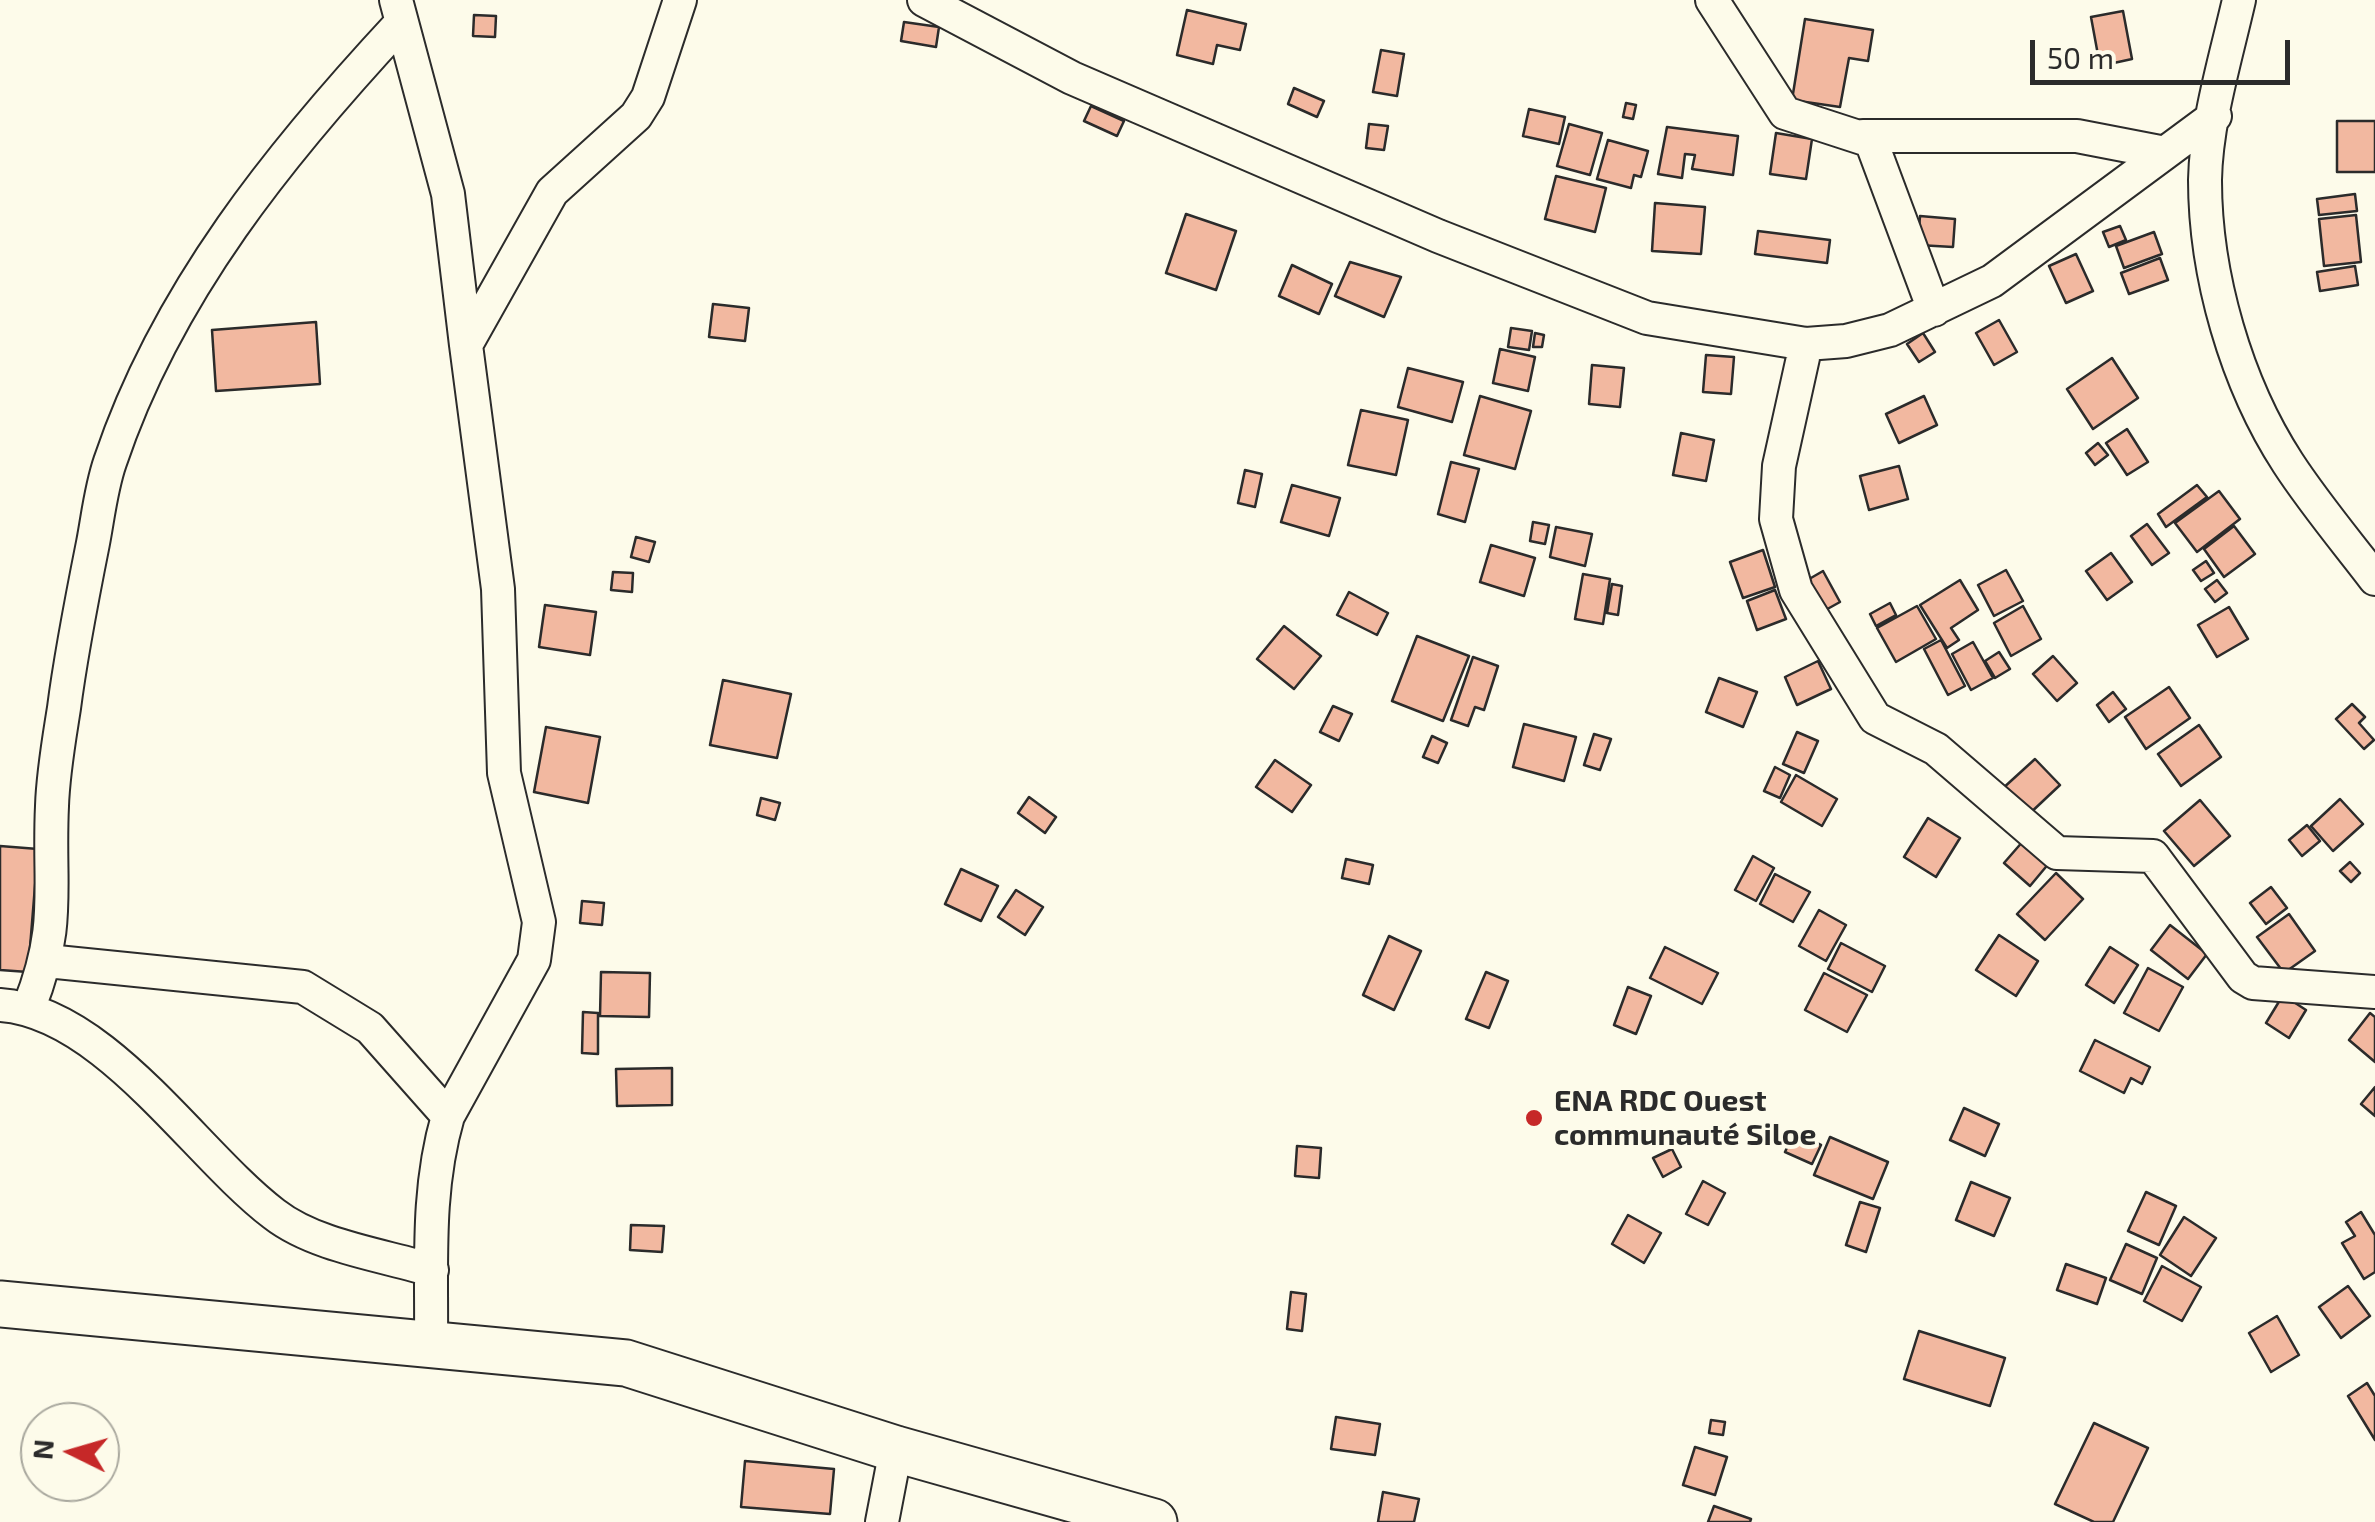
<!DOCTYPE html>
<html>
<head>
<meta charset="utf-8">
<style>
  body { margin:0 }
  #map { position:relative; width:2375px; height:1522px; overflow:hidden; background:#fdfbea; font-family:"Exo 2",sans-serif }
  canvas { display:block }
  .north { position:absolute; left:20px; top:1402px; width:100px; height:100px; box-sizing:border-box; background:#fdfbea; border:2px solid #a9a89e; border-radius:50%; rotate:275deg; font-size:28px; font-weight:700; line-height:40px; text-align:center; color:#2b2b2b }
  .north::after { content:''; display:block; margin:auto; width:35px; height:45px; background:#c62828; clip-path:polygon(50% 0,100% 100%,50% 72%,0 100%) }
  .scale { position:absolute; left:2030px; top:40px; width:260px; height:45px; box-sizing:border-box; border:5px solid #2b2b2b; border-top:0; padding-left:12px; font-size:30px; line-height:35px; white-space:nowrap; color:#2b2b2b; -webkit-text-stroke:8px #fdfbea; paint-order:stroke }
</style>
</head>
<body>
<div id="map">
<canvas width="2375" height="1522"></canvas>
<div class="north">N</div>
<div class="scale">50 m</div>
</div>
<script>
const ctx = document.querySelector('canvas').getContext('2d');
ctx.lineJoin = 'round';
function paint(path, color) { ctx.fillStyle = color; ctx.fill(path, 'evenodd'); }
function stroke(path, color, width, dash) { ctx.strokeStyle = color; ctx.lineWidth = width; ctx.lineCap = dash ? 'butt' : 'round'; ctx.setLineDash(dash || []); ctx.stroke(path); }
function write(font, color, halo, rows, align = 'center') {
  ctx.font = font + ' "Exo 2",sans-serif'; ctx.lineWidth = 8; ctx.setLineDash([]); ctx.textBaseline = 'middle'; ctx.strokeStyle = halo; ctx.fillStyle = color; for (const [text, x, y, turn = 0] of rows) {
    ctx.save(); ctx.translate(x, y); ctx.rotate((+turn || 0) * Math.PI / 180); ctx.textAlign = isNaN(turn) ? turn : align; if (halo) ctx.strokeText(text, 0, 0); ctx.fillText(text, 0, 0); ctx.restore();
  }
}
const building = new Path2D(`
  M 1187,10 L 1246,24 L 1240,50 L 1217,45 L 1213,64 L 1177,55 Z
  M 2123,11 L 2132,59 L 2100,66 L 2091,17 Z
  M 474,15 L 496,16 L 495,37 L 473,36 Z
  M 1805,19 L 1873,30 L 1868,61 L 1849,58 L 1840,107 L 1792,100 Z
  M 904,22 L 939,27 L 936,47 L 901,41 Z
  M 1381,50 L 1404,54 L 1397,96 L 1373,92 Z
  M 1294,88 L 1324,101 L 1317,117 L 1288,104 Z
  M 1626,103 L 1636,105 L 1633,119 L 1623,117 Z
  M 1091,106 L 1124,121 L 1117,136 L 1084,121 Z
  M 1529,109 L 1565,117 L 1559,144 L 1523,136 Z
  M 2337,121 L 2375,121 L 2375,172 L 2337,172 Z
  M 1369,124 L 1388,126 L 1384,150 L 1366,148 Z
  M 1569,124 L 1602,133 L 1590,175 L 1557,166 Z
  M 1667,127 L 1738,136 L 1733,175 L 1692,169 L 1695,155 L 1685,154 L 1682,178 L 1658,174 Z
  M 1776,133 L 1812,139 L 1806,179 L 1770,174 Z
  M 1608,140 L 1648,151 L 1641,177 L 1634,175 L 1631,188 L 1597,179 Z
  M 1556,176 L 1606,188 L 1595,232 L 1545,219 Z
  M 2355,194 L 2357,211 L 2319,215 L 2317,199 Z
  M 1655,203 L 1705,207 L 1701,254 L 1652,251 Z
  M 1186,214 L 1236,231 L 1216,290 L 1166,273 Z
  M 2356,215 L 2361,262 L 2324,266 L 2319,219 Z
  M 1920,216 L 1955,219 L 1953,247 L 1918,245 Z
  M 2120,226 L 2126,240 L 2109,247 L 2103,232 Z
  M 1758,231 L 1830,240 L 1827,263 L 1755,254 Z
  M 2154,232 L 2162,254 L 2124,268 L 2116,246 Z
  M 2076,254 L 2093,291 L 2066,303 L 2049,266 Z
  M 2160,258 L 2168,280 L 2129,294 L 2121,273 Z
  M 1350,262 L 1401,277 L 1384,317 L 1335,296 Z
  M 1292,265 L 1332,284 L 1319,314 L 1279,296 Z
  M 2355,266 L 2358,285 L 2320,291 L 2317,272 Z
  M 713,304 L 749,308 L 745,341 L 709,337 Z
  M 1999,320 L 2017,352 L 1994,365 L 1976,333 Z
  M 316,322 L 320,384 L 216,391 L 212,330 Z
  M 1511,328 L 1532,331 L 1529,350 L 1508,347 Z
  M 1535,333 L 1544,335 L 1542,347 L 1533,347 Z
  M 1923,333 L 1935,352 L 1919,362 L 1907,344 Z
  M 1500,349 L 1535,357 L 1528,391 L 1493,383 Z
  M 1706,355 L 1734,357 L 1731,394 L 1703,392 Z
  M 2112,358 L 2138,398 L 2093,429 L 2067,389 Z
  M 1592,365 L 1624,368 L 1620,407 L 1589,404 Z
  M 1408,368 L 1463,382 L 1452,422 L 1398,407 Z
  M 1480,396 L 1531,411 L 1515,469 L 1464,455 Z
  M 1924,396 L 1937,425 L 1899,443 L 1886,414 Z
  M 1361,410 L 1408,420 L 1396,475 L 1348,465 Z
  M 2127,429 L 2148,462 L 2127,475 L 2106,443 Z
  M 1681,433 L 1714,440 L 1706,481 L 1673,475 Z
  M 2098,443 L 2108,455 L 2095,465 L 2086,453 Z
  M 1451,462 L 1479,469 L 1465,522 L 1438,514 Z
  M 1899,466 L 1908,499 L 1869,510 L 1860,476 Z
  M 1245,470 L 1262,474 L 1255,507 L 1238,503 Z
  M 1292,485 L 1340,498 L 1329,536 L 1281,522 Z
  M 2197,485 L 2207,497 L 2166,527 L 2158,514 Z
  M 2219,491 L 2240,519 L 2197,552 L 2175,523 Z
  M 1533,522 L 1549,525 L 1545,544 L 1530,541 Z
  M 2147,524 L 2169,553 L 2152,565 L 2131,536 Z
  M 2234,526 L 2255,554 L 2224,577 L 2204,549 Z
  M 1556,527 L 1592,534 L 1585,566 L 1550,557 Z
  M 636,537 L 655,542 L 649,562 L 631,557 Z
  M 1491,545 L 1535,558 L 1524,596 L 1480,582 Z
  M 1763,550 L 1775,587 L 1743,598 L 1730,562 Z
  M 2111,553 L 2132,582 L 2107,600 L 2086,571 Z
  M 2206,561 L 2214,573 L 2201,581 L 2193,570 Z
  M 2006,570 L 2023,601 L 1994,616 L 1978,585 Z
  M 1823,571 L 1840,602 L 1822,612 L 1804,582 Z
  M 613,572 L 633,573 L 632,592 L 611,590 Z
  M 1583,574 L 1610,579 L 1603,624 L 1575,619 Z
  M 1960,580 L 1978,610 L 1951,628 L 1959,640 L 1947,648 L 1920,605 Z
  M 2217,580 L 2227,593 L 2215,602 L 2205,589 Z
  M 1612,584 L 1622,586 L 1618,615 L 1607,613 Z
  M 1775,590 L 1786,619 L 1757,630 L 1747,601 Z
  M 1349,592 L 1388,613 L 1377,635 L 1337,615 Z
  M 1890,603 L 1896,615 L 1876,626 L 1870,614 Z
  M 545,605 L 596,612 L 590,655 L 539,647 Z
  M 1917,606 L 1936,639 L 1896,662 L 1877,628 Z
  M 2023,606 L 2041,639 L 2011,656 L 1994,623 Z
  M 2229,607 L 2248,639 L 2217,657 L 2198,625 Z
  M 1284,626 L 1321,656 L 1294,689 L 1257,659 Z
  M 1417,636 L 1469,656 L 1443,721 L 1392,701 Z
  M 1941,640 L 1965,686 L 1948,695 L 1924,649 Z
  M 1973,642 L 1993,678 L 1971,690 L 1952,654 Z
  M 1999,652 L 2010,669 L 1995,678 L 1985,661 Z
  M 2053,656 L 2077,683 L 2057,701 L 2033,674 Z
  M 1473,657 L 1498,666 L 1484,710 L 1475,707 L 1468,726 L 1451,720 Z
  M 1818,661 L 1831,689 L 1797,705 L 1785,677 Z
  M 1719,678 L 1757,692 L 1743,727 L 1706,712 Z
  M 723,680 L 791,694 L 777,758 L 710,745 Z
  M 2169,687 L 2190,718 L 2146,749 L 2125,717 Z
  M 2113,692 L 2126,709 L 2109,722 L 2097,705 Z
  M 2352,704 L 2365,717 L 2359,723 L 2374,740 L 2364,749 L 2336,719 Z
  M 1333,706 L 1352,714 L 1339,741 L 1320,732 Z
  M 1524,724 L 1576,737 L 1564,781 L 1513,767 Z
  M 2199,725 L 2221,757 L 2181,786 L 2158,754 Z
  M 546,727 L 600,737 L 588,803 L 534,792 Z
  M 1797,732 L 1818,741 L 1804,773 L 1783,764 Z
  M 1594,734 L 1611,739 L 1600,770 L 1584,765 Z
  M 1432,736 L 1447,743 L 1438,763 L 1423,757 Z
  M 2035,759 L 2060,785 L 2026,817 L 2001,790 Z
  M 1275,760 L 1311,785 L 1292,812 L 1256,787 Z
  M 1775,767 L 1790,775 L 1780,798 L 1764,791 Z
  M 1796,775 L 1837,799 L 1822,826 L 1781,802 Z
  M 1029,797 L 1056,817 L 1045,833 L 1018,813 Z
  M 761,798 L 780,803 L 775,820 L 757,815 Z
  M 2340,799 L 2363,824 L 2333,851 L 2311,826 Z
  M 2200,800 L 2230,836 L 2194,866 L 2164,831 Z
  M 1928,818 L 1960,838 L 1936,877 L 1904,857 Z
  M 2307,825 L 2320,841 L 2302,856 L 2289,840 Z
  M 2024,840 L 2050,862 L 2030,886 L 2004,863 Z
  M 0,846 L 38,849 L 28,972 L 0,970 Z
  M 1753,856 L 1774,868 L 1756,901 L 1735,890 Z
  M 1346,859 L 1373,865 L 1369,884 L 1342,878 Z
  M 2350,862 L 2360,873 L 2351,882 L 2340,871 Z
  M 961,869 L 998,886 L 981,921 L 945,904 Z
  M 2056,873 L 2083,899 L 2045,940 L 2017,914 Z
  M 1775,874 L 1810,892 L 1793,922 L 1760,904 Z
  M 2271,887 L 2287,908 L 2266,924 L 2250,903 Z
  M 1016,890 L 1043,907 L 1025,935 L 998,917 Z
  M 582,901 L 604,903 L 602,925 L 580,923 Z
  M 1819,910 L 1846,925 L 1826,961 L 1799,946 Z
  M 2289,914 L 2315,951 L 2284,973 L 2257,937 Z
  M 2170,925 L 2207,954 L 2188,979 L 2151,950 Z
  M 1999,935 L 2038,961 L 2016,996 L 1976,970 Z
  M 1389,936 L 1421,951 L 1394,1010 L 1363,995 Z
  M 1841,943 L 1885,966 L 1872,992 L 1828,969 Z
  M 1665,947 L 1718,973 L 1702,1004 L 1650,978 Z
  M 2110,947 L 2138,965 L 2114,1003 L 2086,985 Z
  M 2148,968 L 2183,987 L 2159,1031 L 2124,1013 Z
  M 601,972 L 650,973 L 649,1017 L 600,1016 Z
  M 1486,972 L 1508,981 L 1489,1028 L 1466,1019 Z
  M 1824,973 L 1867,995 L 1847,1032 L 1805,1010 Z
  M 1628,987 L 1651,996 L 1636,1034 L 1614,1025 Z
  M 2283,995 L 2306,1010 L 2289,1038 L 2266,1023 Z
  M 583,1012 L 598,1013 L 598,1054 L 582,1053 Z
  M 2370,1013 L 2375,1017 L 2375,1062 L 2349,1040 Z
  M 2095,1040 L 2150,1067 L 2142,1084 L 2131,1078 L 2124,1093 L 2080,1071 Z
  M 672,1068 L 672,1105 L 617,1106 L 616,1069 Z
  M 2375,1087 L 2375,1116 L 2361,1104 Z
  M 1964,1108 L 1999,1124 L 1985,1156 L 1950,1140 Z
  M 1794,1132 L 1821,1145 L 1812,1164 L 1785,1152 Z
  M 1830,1137 L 1888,1162 L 1873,1199 L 1814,1175 Z
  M 1297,1146 L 1321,1148 L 1319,1178 L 1295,1176 Z
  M 1672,1149 L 1681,1167 L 1663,1177 L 1653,1158 Z
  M 1703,1181 L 1725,1193 L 1708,1225 L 1686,1214 Z
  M 1971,1182 L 2010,1198 L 1994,1236 L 1956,1220 Z
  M 2146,1192 L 2176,1206 L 2159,1245 L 2128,1231 Z
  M 1860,1202 L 1880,1208 L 1866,1252 L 1846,1245 Z
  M 2361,1212 L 2375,1235 L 2375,1272 L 2364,1279 L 2342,1243 L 2355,1236 L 2346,1222 Z
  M 1628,1215 L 1661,1233 L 1644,1263 L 1612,1244 Z
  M 2184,1217 L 2216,1238 L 2191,1276 L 2160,1255 Z
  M 631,1225 L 664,1226 L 662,1252 L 630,1250 Z
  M 2126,1244 L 2157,1258 L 2142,1294 L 2110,1280 Z
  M 2066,1264 L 2106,1278 L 2097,1304 L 2057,1290 Z
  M 2162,1266 L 2201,1287 L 2182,1321 L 2144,1301 Z
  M 2348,1286 L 2370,1316 L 2341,1338 L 2319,1307 Z
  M 1291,1292 L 1306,1294 L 1302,1331 L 1287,1329 Z
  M 2277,1316 L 2299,1355 L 2271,1372 L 2249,1333 Z
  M 1919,1331 L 2005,1358 L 1990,1406 L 1904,1379 Z
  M 2367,1383 L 2375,1396 L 2375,1440 L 2348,1396 Z
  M 1336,1417 L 1380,1424 L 1375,1455 L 1331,1449 Z
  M 1711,1420 L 1725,1422 L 1723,1435 L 1709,1433 Z
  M 2094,1423 L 2148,1448 L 2113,1522 L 2094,1522 L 2055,1504 Z
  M 1695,1447 L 1727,1457 L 1715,1495 L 1683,1485 Z
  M 745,1461 L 834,1469 L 830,1514 L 741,1507 Z
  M 1383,1492 L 1419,1499 L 1414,1522 L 1378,1522 Z
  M 1714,1506 L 1751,1519 L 1750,1522 L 1708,1522 Z`);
paint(building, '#f2b8a0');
stroke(building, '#2b2b2b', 2.5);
const minor = new Path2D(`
  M 396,0 L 448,194 L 466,345
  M 924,0 L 1072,78 L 1438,236 L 1647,318 L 1806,344 L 1846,341 L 1890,330 L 1992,281 L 2215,116
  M 1712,0 L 1785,113 L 1871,141 L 1934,310
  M 2239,0 C 2226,57 2206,122 2205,180 C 2205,275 2236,383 2288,463 C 2314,503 2346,541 2375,579
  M 1863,136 L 2077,136 L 2165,153
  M 1806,344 L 1779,466 L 1776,519 L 1796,590 L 1875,718 L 1936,749 L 2057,853 L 2153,856 L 2243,977 L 2253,983 L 2375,992
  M 47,961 L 303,987 L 370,1028 L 448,1116
  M 0,1005 C 105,1012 195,1154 274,1214 C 315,1246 382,1255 432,1270
  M 29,1007 C 62,924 48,889 52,806 C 53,773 59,740 64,708 C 71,653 82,598 93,543 C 98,517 101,488 110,462 C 167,292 281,152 401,23
  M 431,1343 C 432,1266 426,1191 448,1116 L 534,960 L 539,922 L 504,773 L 498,589 L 466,345 L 552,192 L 636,116 L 648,97 L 680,0
  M 882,1522 L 896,1449`);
const secondary = new Path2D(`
  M 0,1304 L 626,1363 L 896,1449 L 1154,1522`);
stroke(minor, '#2b2b2b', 36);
stroke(secondary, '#2b2b2b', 49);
stroke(minor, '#fdfbea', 32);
stroke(secondary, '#fdfbea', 45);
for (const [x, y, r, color] of [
  [1534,1118,10,"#c62828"]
]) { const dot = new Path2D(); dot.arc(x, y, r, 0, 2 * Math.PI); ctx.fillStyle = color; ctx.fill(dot); stroke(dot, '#fdfbea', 4); }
write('bold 30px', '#2b2b2b', '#fdfbea', [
  ["ENA RDC Ouest",1554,1101],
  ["communauté Siloe",1554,1135]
], 'left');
</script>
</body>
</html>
